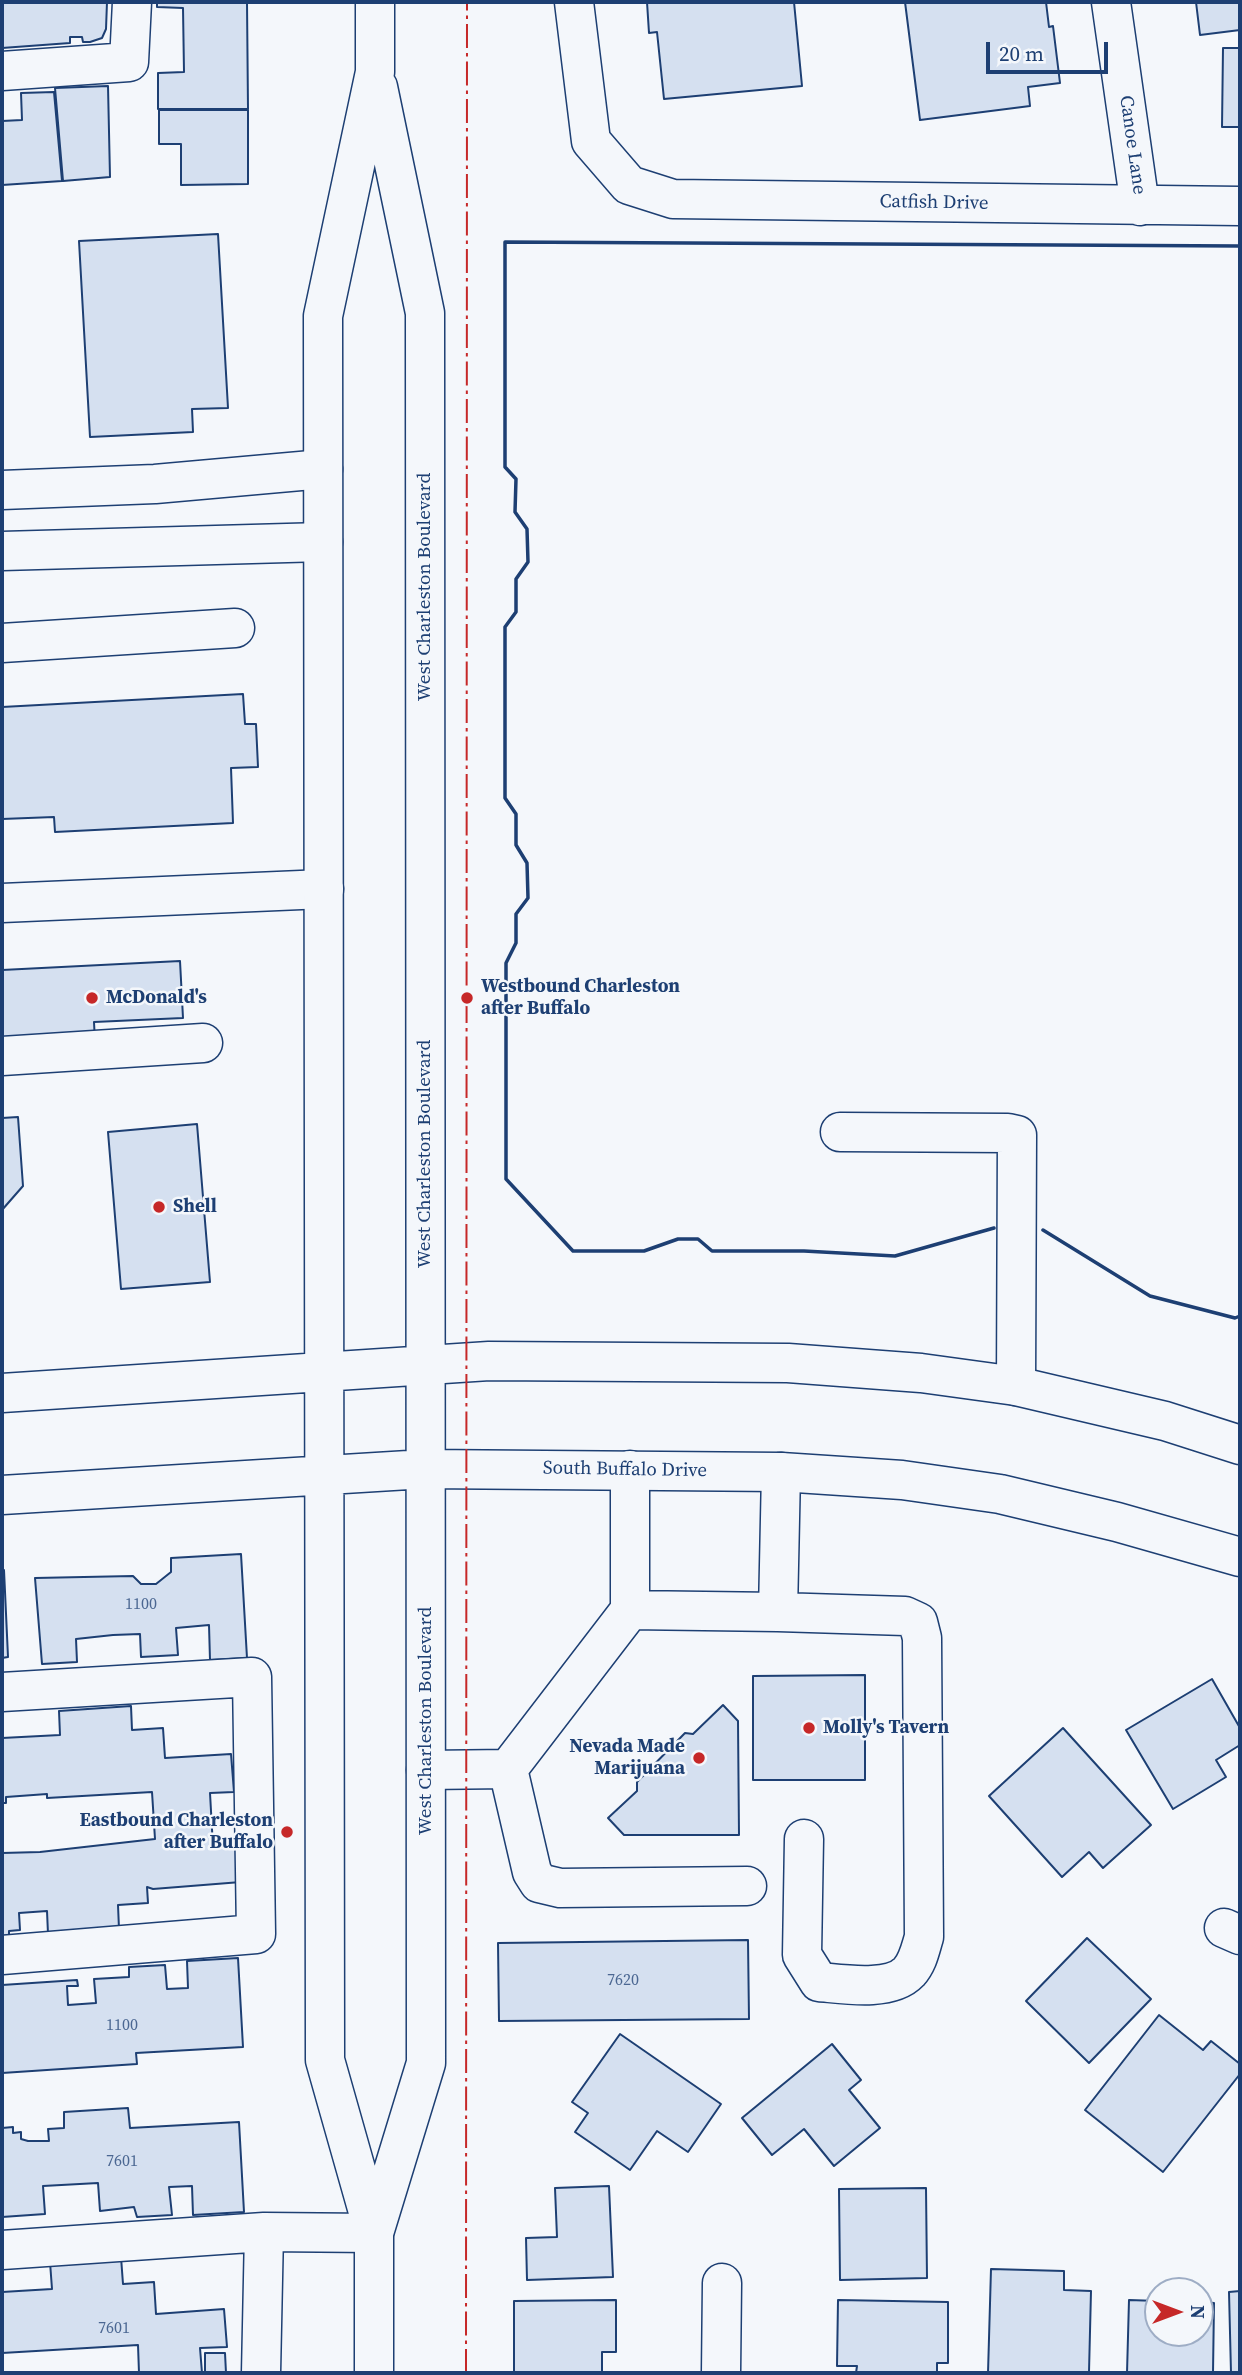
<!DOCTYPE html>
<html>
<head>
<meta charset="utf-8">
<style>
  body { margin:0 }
  #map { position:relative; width:1242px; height:2375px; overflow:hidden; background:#f4f7fb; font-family:"Source Serif 4",serif }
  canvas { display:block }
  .frame { position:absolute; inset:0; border:4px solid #1d3f73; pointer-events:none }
  .north { position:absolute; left:1144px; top:2277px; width:70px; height:70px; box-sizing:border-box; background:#f4f7fb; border:2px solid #9eadc5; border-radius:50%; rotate:90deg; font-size:19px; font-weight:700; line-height:28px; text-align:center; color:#1d3f73 }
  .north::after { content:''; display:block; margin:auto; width:24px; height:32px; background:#c62828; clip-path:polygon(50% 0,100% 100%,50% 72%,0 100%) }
  .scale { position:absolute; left:986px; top:42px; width:122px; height:32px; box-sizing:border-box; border:4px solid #1d3f73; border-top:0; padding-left:9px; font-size:21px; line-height:24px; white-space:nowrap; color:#1d3f73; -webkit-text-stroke:5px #f4f7fb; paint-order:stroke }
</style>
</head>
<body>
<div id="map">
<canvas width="1242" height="2375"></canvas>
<div class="frame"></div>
<div class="north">N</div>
<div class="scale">20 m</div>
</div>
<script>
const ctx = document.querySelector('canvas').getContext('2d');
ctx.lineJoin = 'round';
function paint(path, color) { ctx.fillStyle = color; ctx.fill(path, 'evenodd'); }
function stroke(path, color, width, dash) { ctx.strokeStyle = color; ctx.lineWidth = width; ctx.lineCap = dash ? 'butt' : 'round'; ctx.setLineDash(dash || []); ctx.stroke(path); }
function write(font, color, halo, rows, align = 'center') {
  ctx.font = font + ' "Source Serif 4",serif'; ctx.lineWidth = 5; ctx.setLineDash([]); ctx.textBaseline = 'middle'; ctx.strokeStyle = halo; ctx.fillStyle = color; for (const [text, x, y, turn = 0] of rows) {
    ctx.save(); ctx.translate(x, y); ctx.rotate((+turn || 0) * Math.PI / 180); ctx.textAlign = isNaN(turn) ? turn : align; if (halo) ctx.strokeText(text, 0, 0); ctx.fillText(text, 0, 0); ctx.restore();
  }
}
const building = new Path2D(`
  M 2,2 L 107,2 L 106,29 L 102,38 L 90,42 L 83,42 L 82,37 L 70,37 L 70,43 L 2,48 Z
  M 157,2 L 247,2 L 248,109 L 158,109 L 158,73 L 184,72 L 183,8 L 157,7 Z
  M 647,2 L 794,2 L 802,86 L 664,99 L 657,32 L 649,33 Z
  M 905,2 L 1046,2 L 1049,27 L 1053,26 L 1060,83 L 1028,87 L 1030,106 L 920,120 Z
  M 1196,2 L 1240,2 L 1240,30 L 1200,35 Z
  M 1223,48 L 1240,48 L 1240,127 L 1222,127 Z
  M 108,86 L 110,177 L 63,181 L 55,88 Z
  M 54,92 L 62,181 L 2,185 L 2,121 L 22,120 L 21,93 Z
  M 159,110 L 248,110 L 248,184 L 181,185 L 181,144 L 159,144 Z
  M 218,234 L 228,408 L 192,409 L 193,432 L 90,437 L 79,241 Z
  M 243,694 L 245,724 L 256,724 L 258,767 L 231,768 L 233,823 L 55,832 L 54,817 L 2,819 L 2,707 Z
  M 180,961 L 183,1018 L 94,1022 L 95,1042 L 2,1046 L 2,970 Z
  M 18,1117 L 23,1186 L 2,1210 L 2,1118 Z
  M 197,1124 L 210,1282 L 121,1289 L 108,1132 Z
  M 241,1554 L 247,1658 L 210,1660 L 209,1625 L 176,1628 L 178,1655 L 141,1657 L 140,1634 L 113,1635 L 76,1639 L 77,1662 L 42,1664 L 35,1578 L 133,1576 L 141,1584 L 156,1584 L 171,1572 L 171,1558 Z
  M 4,1570 L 8,1657 L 2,1658 L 2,1571 Z
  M 865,1675 L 865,1780 L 753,1780 L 753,1676 Z
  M 1212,1679 L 1240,1728 L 1240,1745 L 1216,1760 L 1226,1777 L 1173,1809 L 1126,1730 Z
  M 723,1705 L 738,1721 L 739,1835 L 624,1835 L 608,1818 L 637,1791 L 637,1782 L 685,1733 L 693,1734 Z
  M 131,1706 L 132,1730 L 163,1728 L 165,1758 L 231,1754 L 234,1792 L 210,1793 L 213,1847 L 239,1846 L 241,1882 L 153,1889 L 147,1887 L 148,1903 L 118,1905 L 119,1929 L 48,1934 L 47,1911 L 19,1913 L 20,1930 L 9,1931 L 9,1937 L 2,1937 L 2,1853 L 40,1852 L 155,1839 L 152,1792 L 47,1798 L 47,1794 L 6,1797 L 6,1803 L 2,1803 L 2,1738 L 60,1735 L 59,1711 Z
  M 1063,1728 L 1151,1825 L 1103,1868 L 1089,1852 L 1062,1877 L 989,1796 Z
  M 1087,1938 L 1151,1999 L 1089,2063 L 1026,2001 Z
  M 748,1940 L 749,2019 L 499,2021 L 498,1943 Z
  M 238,1958 L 243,2047 L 136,2053 L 137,2064 L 2,2073 L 2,1985 L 77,1980 L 78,1986 L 67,1986 L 68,2005 L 96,2003 L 94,1979 L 129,1977 L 129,1967 L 165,1965 L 167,1989 L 188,1988 L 187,1961 Z
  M 1159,2015 L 1203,2050 L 1211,2041 L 1240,2064 L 1240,2074 L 1163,2172 L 1085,2110 Z
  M 620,2034 L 721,2104 L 688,2152 L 657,2131 L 630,2170 L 575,2132 L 588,2113 L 572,2102 Z
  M 832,2044 L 861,2080 L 849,2090 L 880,2128 L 834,2166 L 804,2129 L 772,2155 L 742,2118 Z
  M 128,2108 L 130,2128 L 239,2122 L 244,2212 L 193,2215 L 192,2186 L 169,2187 L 172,2215 L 137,2217 L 134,2207 L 100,2211 L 98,2183 L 43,2186 L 45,2214 L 2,2217 L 2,2128 L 13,2127 L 13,2133 L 21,2132 L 21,2139 L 28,2141 L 49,2141 L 48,2129 L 64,2128 L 64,2112 Z
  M 609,2186 L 613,2277 L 527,2280 L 526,2238 L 557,2237 L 555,2188 Z
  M 926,2188 L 927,2278 L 840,2280 L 839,2189 Z
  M 121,2257 L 123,2284 L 154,2282 L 156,2314 L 224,2309 L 227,2347 L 200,2348 L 202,2373 L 139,2373 L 138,2345 L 2,2353 L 2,2292 L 52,2289 L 50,2262 Z
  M 991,2269 L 1064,2271 L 1064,2290 L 1091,2291 L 1089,2372 L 988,2373 Z
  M 1240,2291 L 1240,2373 L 1231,2373 L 1229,2292 Z
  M 616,2300 L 616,2352 L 602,2352 L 602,2373 L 514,2373 L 514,2301 Z
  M 838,2300 L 948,2302 L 948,2363 L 937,2363 L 937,2373 L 856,2373 L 857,2366 L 837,2366 Z
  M 1129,2300 L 1158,2301 L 1158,2333 L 1200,2333 L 1200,2302 L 1214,2303 L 1213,2373 L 1127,2373 Z
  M 205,2353 L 225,2353 L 226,2373 L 205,2373 Z`);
paint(building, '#d5e0f0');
stroke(building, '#1d3f73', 2);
const minor = new Path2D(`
  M 574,2 L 591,141 L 629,185 L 673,199 L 1240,206
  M 1111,2 L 1140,206
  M 2,71 L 129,62 L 132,2
  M 2,490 L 155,484 L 323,469
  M 2,551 L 323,542
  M 2,643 L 235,628
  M 2,903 L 324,889
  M 2,1056 L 203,1043
  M 840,1132 L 1008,1133 L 1017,1135 L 1016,1386
  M 630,1610 L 778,1612 L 781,1472
  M 778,1612 L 905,1616 L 918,1622 L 922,1638 L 924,1937 C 920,1950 918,1962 909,1972 C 890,1992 843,1984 819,1982 L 802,1955 L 804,1839
  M 2,1692 L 252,1677 L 256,1934 L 2,1955
  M 508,1769 L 532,1872 L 539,1883 L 560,1888 L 747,1886
  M 426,1770 L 508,1769 L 630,1610 L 630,1470
  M 1224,1928 L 1240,1935
  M 264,2232 L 374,2233
  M 2,2250 L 264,2232 L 261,2373
  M 721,2373 L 722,2283`);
const major = new Path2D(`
  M 2,1393 L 489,1361 L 788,1363 L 921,1373 L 1016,1386 L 1165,1421 L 1240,1445
  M 2,1495 L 425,1469 L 781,1472 L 902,1480 L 1000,1494 L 1117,1522 L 1240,1557
  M 374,2233 L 426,2063 L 425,313 L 378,87
  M 374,2373 L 374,2233 L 325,2060 L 323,316 L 375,72 L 375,2`);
stroke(minor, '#1d3f73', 41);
stroke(major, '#1d3f73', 41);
stroke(minor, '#f4f7fb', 38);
stroke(major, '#f4f7fb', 38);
stroke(new Path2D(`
  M 994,1228 L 895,1256 L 804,1251 L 712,1251 L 698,1239 L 678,1239 L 644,1251 L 573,1251 L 506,1179 L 506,963 L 516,943 L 516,914 L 528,898 L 527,863 L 516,845 L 516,814 L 505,798 L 505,627 L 516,612 L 516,579 L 528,562 L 527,529 L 515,512 L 516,479 L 505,467 L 505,242 L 1240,246
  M 1043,1230 L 1150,1296 L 1235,1318 L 1240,1316`), '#1d3f73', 3.5);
stroke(new Path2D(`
  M 466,2373 L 467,2`), '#c62828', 2, [24, 5, 3.5, 5]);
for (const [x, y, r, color] of [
  [92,998,7,"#c62828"],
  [467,998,7,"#c62828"],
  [159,1207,7,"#c62828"],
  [809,1728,7,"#c62828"],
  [699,1758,7,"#c62828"],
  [287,1832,7,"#c62828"]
]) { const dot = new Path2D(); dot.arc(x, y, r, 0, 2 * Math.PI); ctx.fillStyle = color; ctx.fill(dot); stroke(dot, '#f4f7fb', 2.5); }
write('16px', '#4b6792', null, [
  ["1100",141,1605],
  ["7620",623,1981],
  ["1100",122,2026],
  ["7601",122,2162],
  ["7601",114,2329]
]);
write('19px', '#1d3f73', '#f4f7fb', [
  ["Canoe Lane",1132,145,82],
  ["Catfish Drive",934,203,1],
  ["West Charleston Boulevard",425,587,-90],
  ["West Charleston Boulevard",425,1154,-90],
  ["South Buffalo Drive",625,1470,1],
  ["West Charleston Boulevard",426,1721,-90]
]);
write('bold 19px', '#1d3f73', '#f4f7fb', [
  ["Westbound Charleston",481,987],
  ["after Buffalo",481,1009],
  ["McDonald's",106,998],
  ["Shell",173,1207],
  ["Molly's Tavern",823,1728],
  ["Nevada Made",685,1747,"right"],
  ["Marijuana",685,1769,"right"],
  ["Eastbound Charleston",273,1821,"right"],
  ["after Buffalo",273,1843,"right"]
], 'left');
</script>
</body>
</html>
